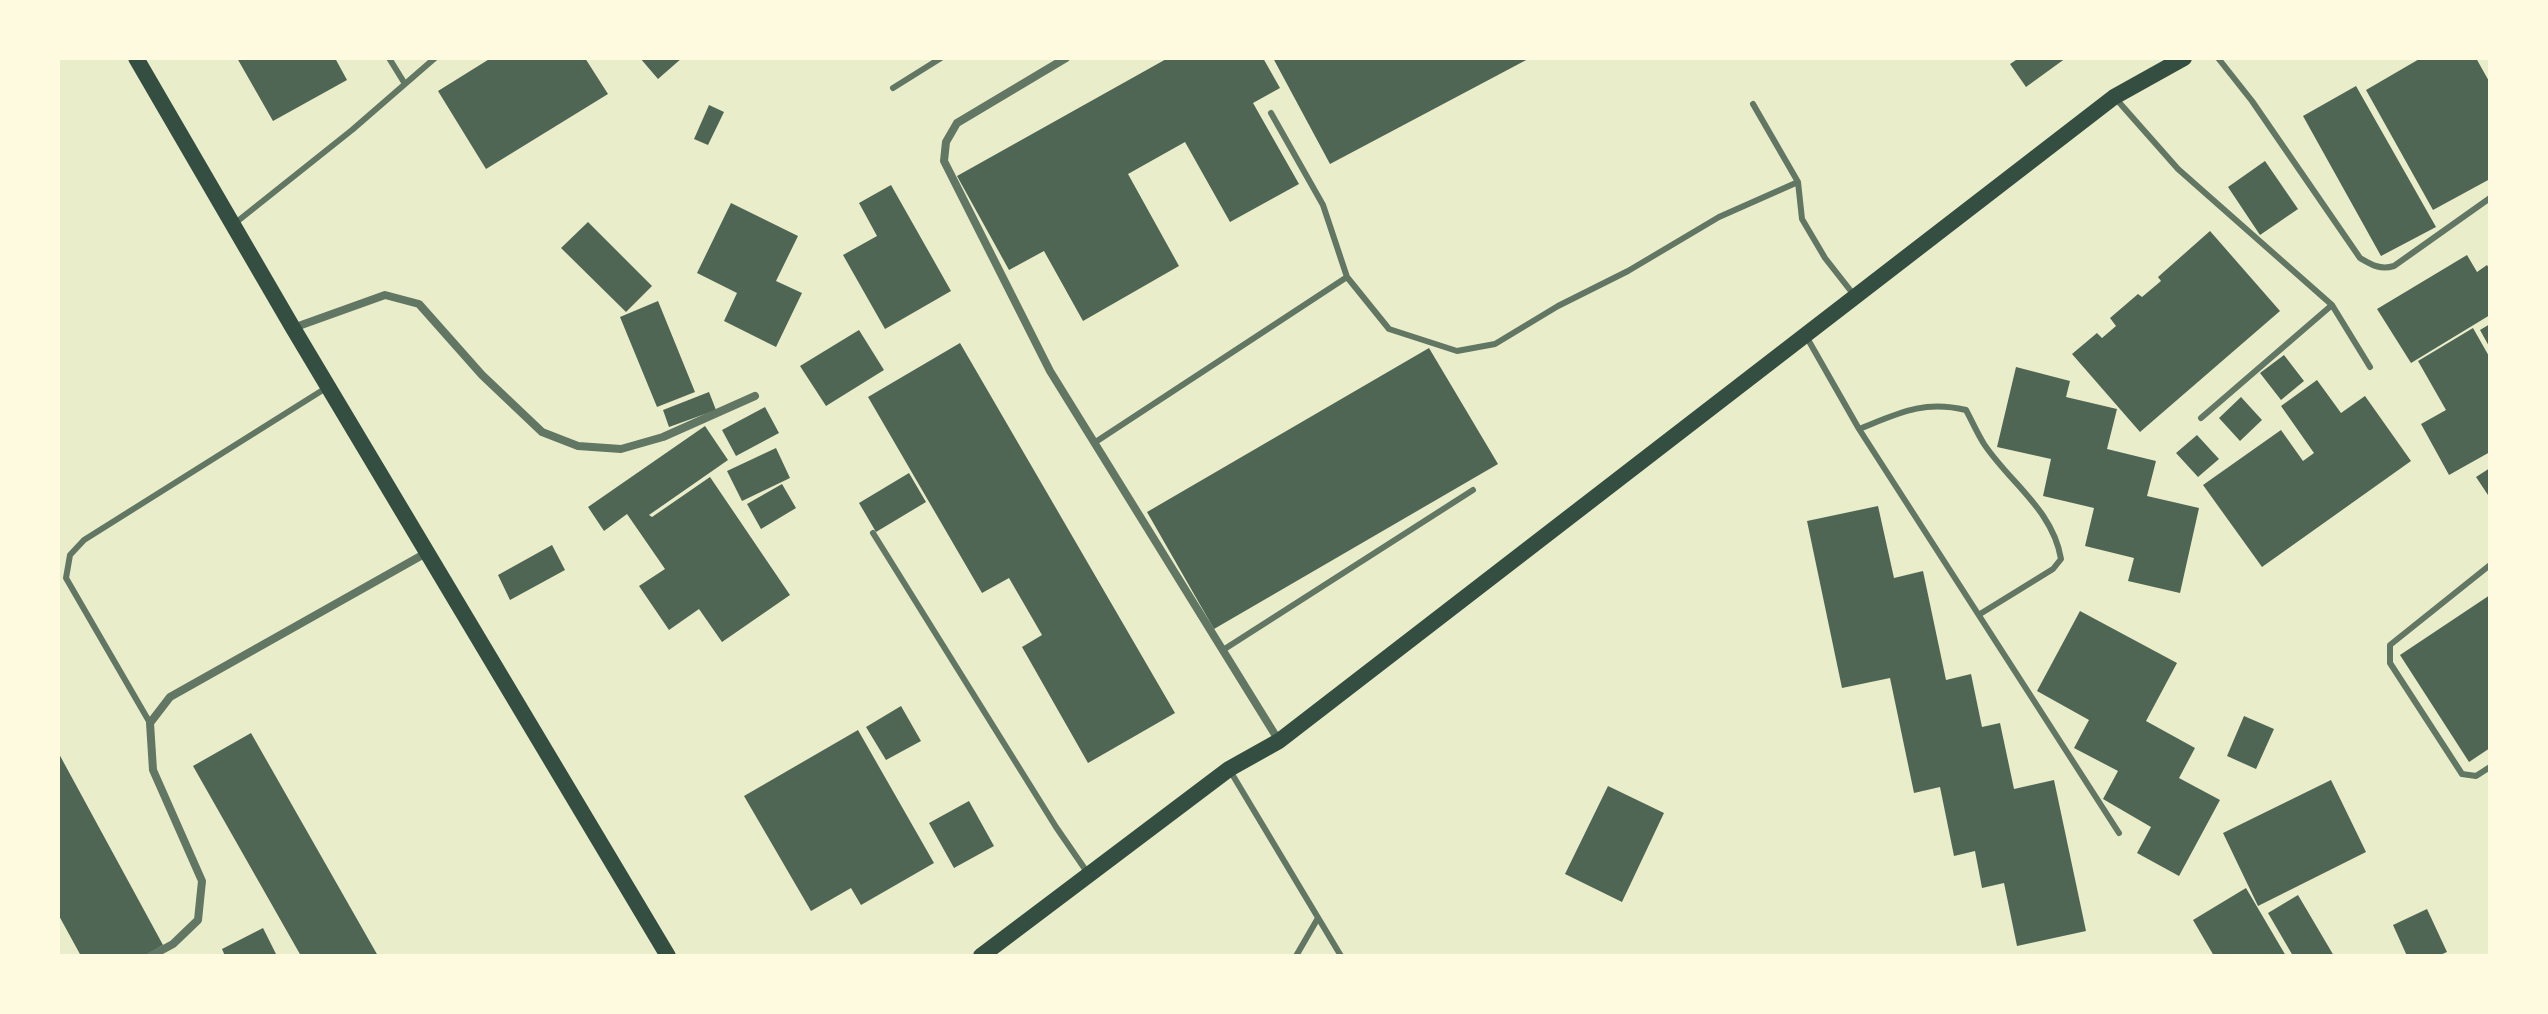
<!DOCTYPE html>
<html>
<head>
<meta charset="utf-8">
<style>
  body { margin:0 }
  #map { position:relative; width:2548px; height:1014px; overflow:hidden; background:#e9edc9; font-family:"Times New Roman",serif }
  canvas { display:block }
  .frame { position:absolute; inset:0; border:60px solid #fefae0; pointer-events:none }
</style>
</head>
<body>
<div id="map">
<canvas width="2548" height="1014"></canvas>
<div class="frame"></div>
</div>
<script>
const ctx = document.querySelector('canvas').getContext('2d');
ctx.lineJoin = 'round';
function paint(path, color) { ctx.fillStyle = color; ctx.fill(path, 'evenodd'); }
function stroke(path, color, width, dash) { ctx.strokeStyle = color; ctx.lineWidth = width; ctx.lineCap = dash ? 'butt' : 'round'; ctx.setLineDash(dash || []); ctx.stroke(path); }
paint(new Path2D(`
  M 237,58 L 335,58 L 347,80 L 273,121 Z
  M 491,58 L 585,58 L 608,94 L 486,169 L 438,91 Z
  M 640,58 L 682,58 L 658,79 Z
  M 1168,58 L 1263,58 L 1280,88 L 1253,103 L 1299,184 L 1230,222 L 1185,142 L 1128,174 L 1179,266 L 1083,321 L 1044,251 L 1009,270 L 957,176 Z
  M 1273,58 L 1530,58 L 1330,164 Z
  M 2019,58 L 2066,58 L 2026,87 L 2010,64 Z
  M 2421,58 L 2476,58 L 2490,83 L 2490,179 L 2433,210 L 2366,90 Z
  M 2356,86 L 2436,227 L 2381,256 L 2303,116 Z
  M 709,105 L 724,112 L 708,145 L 694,139 Z
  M 2265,161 L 2298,209 L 2260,235 L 2228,187 Z
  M 891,185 L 951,291 L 885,329 L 843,255 L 877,236 L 859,203 Z
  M 731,203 L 798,236 L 776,281 L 802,293 L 776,347 L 724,321 L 737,293 L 697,273 Z
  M 588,222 L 652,286 L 626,312 L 561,248 Z
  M 2210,231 L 2280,311 L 2140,432 L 2072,354 L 2097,333 L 2102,338 L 2116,326 L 2110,318 L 2138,294 L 2142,297 L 2161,281 L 2158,277 Z
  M 2467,255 L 2477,272 L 2487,265 L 2490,270 L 2490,315 L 2411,363 L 2377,309 Z
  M 658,301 L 695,392 L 657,407 L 620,317 Z
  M 2490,324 L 2490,348 L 2480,330 Z
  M 2473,328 L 2490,358 L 2490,452 L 2449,475 L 2421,424 L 2446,410 L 2418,361 Z
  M 859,330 L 884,370 L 826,406 L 800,366 Z
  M 960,343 L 1175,713 L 1088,763 L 1022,647 L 1042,635 L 1009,578 L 982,593 L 868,397 Z
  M 1429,348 L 1498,464 L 1214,629 L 1147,512 Z
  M 2284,355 L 2304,381 L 2281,400 L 2260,373 Z
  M 2016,367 L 2070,381 L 2066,397 L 2117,409 L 2107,449 L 2156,461 L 2147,496 L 2199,508 L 2180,593 L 2128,581 L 2134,558 L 2085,546 L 2094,508 L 2043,496 L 2051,459 L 1997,447 Z
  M 2317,380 L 2341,413 L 2365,396 L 2411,461 L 2262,567 L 2203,485 L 2281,430 L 2303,461 L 2314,453 L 2281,406 Z
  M 709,392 L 716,410 L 669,427 L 663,410 Z
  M 2241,397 L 2262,420 L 2240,441 L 2219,418 Z
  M 765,407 L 779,433 L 736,456 L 722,430 Z
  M 705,426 L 728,460 L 649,515 L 652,517 L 710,477 L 790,595 L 722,642 L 699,609 L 669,630 L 639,586 L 665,569 L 627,514 L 604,531 L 588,507 Z
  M 2197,435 L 2219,459 L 2198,477 L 2176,453 Z
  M 776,448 L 790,478 L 742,501 L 727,471 Z
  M 2490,468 L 2490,498 L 2476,477 Z
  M 909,473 L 926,502 L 876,532 L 859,503 Z
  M 782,484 L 796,508 L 761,529 L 747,504 Z
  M 1878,506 L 1894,578 L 1923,571 L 1946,680 L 1971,674 L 1982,727 L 2000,723 L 2014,789 L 2054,780 L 2086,931 L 2017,946 L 2004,883 L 1982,888 L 1975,851 L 1954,856 L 1940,787 L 1914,793 L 1890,678 L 1842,688 L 1807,521 Z
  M 552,545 L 565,570 L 510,600 L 498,575 Z
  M 2490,595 L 2490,748 L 2469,762 L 2400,655 Z
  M 2080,611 L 2177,663 L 2146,721 L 2195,748 L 2179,778 L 2220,800 L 2179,876 L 2137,853 L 2151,827 L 2103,799 L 2118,771 L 2074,748 L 2089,720 L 2037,691 Z
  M 901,706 L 921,741 L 886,760 L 866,727 Z
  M 2244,716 L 2274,729 L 2256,769 L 2227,756 Z
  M 858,730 L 934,863 L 861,905 L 851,888 L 811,911 L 744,796 Z
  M 251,733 L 378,956 L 301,956 L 193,766 Z
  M 58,752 L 163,945 L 144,956 L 81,956 L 58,914 Z
  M 2331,780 L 2366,852 L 2258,906 L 2223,833 Z
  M 1608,786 L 1664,813 L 1622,902 L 1565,874 Z
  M 969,801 L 994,846 L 954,868 L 929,823 Z
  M 2246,888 L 2286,956 L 2214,956 L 2193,920 Z
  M 2298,895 L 2334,956 L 2293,956 L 2268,913 Z
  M 2427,909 L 2447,952 L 2438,956 L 2407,956 L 2393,925 Z
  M 263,928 L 277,956 L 225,956 L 222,949 Z`), '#4f6655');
stroke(new Path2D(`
  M 389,58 L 405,84
  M 2218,58 L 2252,101 L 2360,258 C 2372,265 2380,270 2394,266 L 2490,198
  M 893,88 L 941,58
  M 2117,100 L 2178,169 L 2332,305 L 2370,367
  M 1753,104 L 1798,182 L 1802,219 L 1825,258 L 1854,295
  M 1271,113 L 1323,205 L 1347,277 L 1389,329 L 1457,351 L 1495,344 L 1558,306 L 1628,271 L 1719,217 L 1798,182
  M 234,224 L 352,130 L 435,58
  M 1806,336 L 1859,429 L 2119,833
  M 2201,418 L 2332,305
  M 1859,429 C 1899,413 1923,400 1966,410 C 1972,421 1977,433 1984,444 C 2010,483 2053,510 2061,559 L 2053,569 L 1980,614
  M 1094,443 L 1347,277
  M 873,533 L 1056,827 L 1087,872
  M 2490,565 L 2390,645 L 2390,663 L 2462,774 L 2476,776 L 2490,767
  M 1223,650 L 1473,490
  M 150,723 L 66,578 L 70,555 L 84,540 L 326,388
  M 1229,769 L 1341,956
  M 1296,956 L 1318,918`), '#617663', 6);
stroke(new Path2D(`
  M 1066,58 L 957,123 L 946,142 L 944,161 L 1050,371 L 1279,741
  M 293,328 L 385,295 L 419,304 L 482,375 L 542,432 L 578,446 L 621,449 L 663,437 L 755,396
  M 151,956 L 173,944 L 198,920 L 202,881 L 153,770 L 150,723 L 170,697 L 426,553`), '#617663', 8);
stroke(new Path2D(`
  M 136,58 L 293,328 L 668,956
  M 981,956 L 1229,769 L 1279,741 L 2114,97 L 2184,58`), '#344e41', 16);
</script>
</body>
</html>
